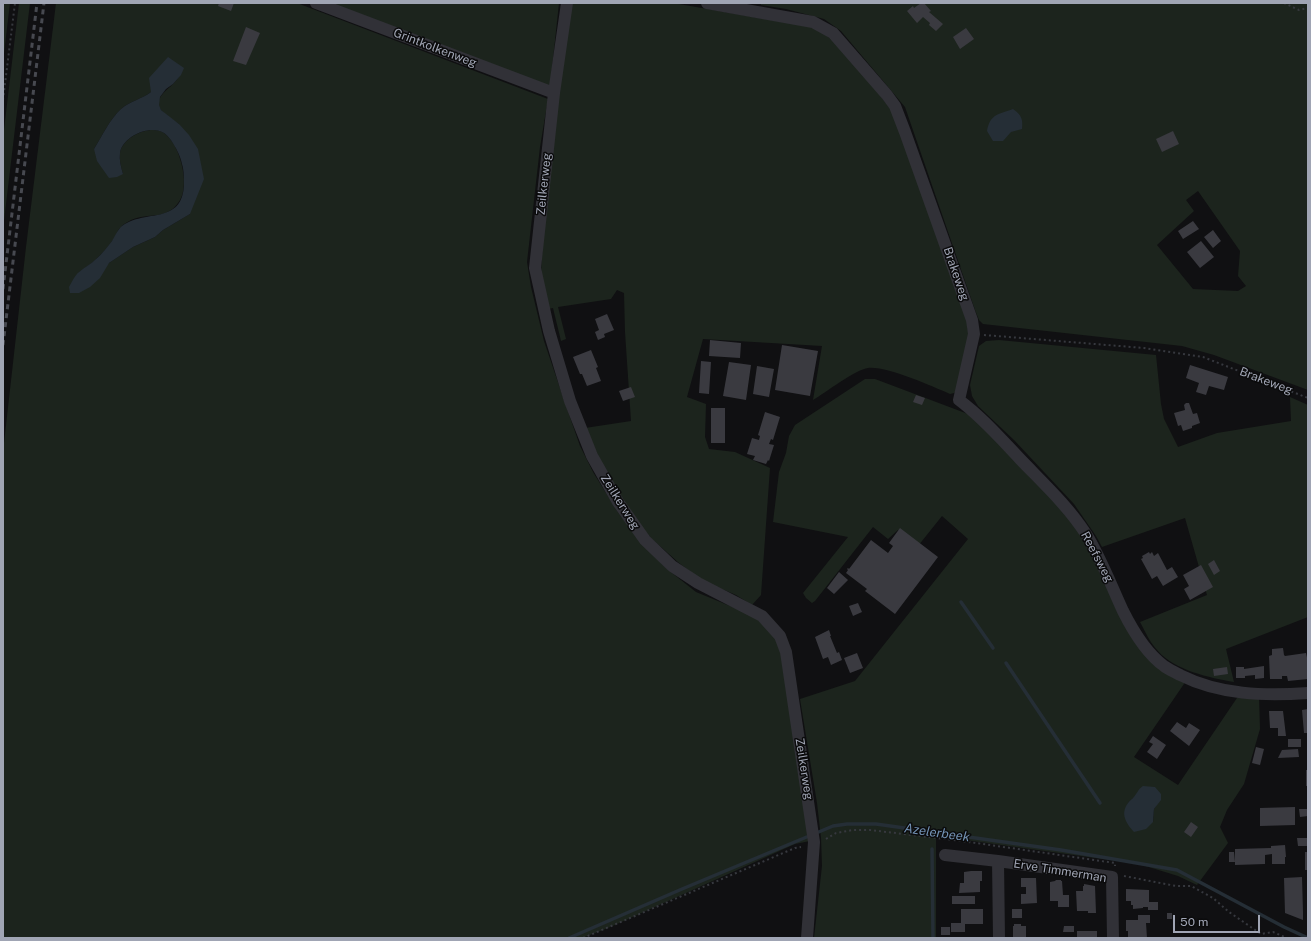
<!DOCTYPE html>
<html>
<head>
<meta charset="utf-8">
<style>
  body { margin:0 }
  #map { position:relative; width:1311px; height:941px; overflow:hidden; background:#101012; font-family:"Public Sans",sans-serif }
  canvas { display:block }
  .frame { position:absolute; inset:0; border:4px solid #a0a5b4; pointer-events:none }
  .scale { position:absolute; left:1173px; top:915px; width:87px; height:18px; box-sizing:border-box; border:2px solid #a0a5b4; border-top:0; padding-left:5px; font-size:12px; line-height:14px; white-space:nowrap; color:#a0a5b4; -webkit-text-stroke:3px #0b0b0c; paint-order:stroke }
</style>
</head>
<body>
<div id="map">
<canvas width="1311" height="941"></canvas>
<div class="frame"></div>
<div class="scale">50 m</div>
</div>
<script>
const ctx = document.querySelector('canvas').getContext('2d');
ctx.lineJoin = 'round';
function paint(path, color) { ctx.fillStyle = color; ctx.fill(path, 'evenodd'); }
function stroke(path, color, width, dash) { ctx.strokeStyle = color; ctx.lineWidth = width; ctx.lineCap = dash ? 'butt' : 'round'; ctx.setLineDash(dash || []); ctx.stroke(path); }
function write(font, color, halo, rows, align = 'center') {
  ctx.font = font + ' "Public Sans",sans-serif'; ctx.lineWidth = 3; ctx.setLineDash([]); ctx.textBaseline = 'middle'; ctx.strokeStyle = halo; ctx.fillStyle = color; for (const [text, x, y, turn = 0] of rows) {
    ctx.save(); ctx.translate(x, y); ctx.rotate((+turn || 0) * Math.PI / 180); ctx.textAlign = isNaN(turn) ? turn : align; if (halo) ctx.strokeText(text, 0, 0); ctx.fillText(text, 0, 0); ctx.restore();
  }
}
paint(new Path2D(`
  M 3,3 L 10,3 L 3,62 Z
  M 19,3 L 30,3 L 3,229 L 3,138 Z
  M 56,3 L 297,3 L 548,99 L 540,147 L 527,262 L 531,287 L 544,341 L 564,400 L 580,446 L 593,472 L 617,511 L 644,546 L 667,569 L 696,592 L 735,608 L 757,619 L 778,639 L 781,650 L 810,841 L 795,844 L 608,928 L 582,938 L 3,938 L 3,452 L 26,247 ZM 183,68 C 181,74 178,79 173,84 C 167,90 153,99 161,110 C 165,115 173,120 179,124 L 190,214 L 163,230 L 155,237 L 133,247 L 109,263 L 78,273 C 84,268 92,264 97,258 C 103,253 108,246 113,240 C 116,236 117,230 121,227 C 123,224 128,222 131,220 C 149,212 168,221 180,200 C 190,184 180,144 164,133 C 151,124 122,137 120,153 C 119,160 121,167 123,174 L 94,149 C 102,136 110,119 121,109 C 130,101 142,99 151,92 L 151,86 Z
  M 325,3 L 559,3 L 550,87 Z
  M 569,3 L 673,3 L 817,28 C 845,48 872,84 892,111 L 967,320 L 969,341 L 957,391 L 954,393 L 950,394 C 931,386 887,366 868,368 C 856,369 825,393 813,400 L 822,346 L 703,339 L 687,397 L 706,404 L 705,437 L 709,449 L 735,452 L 770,468 L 761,595 L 752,605 L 736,595 L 703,581 L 679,563 L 652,539 L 637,522 L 608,477 L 585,428 L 631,421 L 625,332 L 624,293 L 617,290 L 611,299 L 558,307 L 566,339 L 561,341 L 553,308 L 548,309 L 541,273 L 544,219 Z
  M 761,3 L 1308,3 L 1308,390 L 1214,355 L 1182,346 L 983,324 L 979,320 L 975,310 L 905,107 L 841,31 L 824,19 L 786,9 L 761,5 ZM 1198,191 L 1240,251 L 1238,276 L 1246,286 L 1238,291 L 1193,289 L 1157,245 L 1194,211 L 1186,200 Z
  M 999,340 L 1156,355 L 1161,404 L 1164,419 L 1178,447 L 1217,433 L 1291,421 L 1290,397 L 1308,405 L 1308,617 L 1226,649 L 1234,682 C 1210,678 1174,670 1158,651 C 1150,643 1145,631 1140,622 L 1207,595 L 1185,518 L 1102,547 L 1096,536 L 1074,504 L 1014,440 L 978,406 L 972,396 L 970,385 L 979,346 L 986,341 Z
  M 865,379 L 875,379 L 968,414 L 1025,466 L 1086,540 L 1140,644 L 1186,681 L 1134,757 L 1178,785 L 1239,695 L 1259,696 L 1260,729 L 1244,784 L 1227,810 L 1220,827 L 1228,843 L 1197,885 L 1178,876 L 1139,864 L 936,836 L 936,938 L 814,938 L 822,866 L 821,838 L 817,803 L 800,699 L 855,681 L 968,539 L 942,516 L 918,546 L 898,530 L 888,539 L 873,527 L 815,601 L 812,603 L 806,598 L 803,593 L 848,537 L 773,522 L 779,472 L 786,453 L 789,436 L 795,425 ZM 1133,798 L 1158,802 L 1154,809 L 1153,822 L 1125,818 L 1128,803 Z`), '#1c241d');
paint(new Path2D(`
  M 168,57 L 184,68 L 181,75 L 173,84 L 166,89 L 160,97 L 159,105 L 161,110 L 179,124 L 189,135 L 198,149 L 204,179 L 190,214 L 163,230 L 155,237 L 133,247 L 109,263 L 100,278 L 90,287 L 79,293 L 70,293 L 69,287 C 72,282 75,275 79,272 C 85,267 91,264 96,259 C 102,254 107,247 112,241 C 115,236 118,229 122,226 C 145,209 182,225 184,185 C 184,179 184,170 182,164 C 181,156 171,137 164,133 C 150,124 122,137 120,153 C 119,160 121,167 123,174 L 117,177 L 109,178 L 97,161 L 94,149 C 102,136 110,119 121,109 C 130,101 142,99 151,92 L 149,78 Z
  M 1013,109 C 1022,115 1023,120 1022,129 L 1011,132 L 1003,141 L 993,141 L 987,131 C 990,114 999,114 1013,109 Z
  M 1143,786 L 1155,787 L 1161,794 L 1161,800 L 1154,809 L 1153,822 L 1146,829 L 1134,832 C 1126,823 1120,814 1128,803 C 1129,801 1131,800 1133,798 C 1137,794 1138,789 1143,786 Z`), '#252e36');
stroke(new Path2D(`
  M 961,602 L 993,648
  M 1006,663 L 1100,803
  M 932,849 L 933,938
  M 569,938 L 682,889 L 833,826 L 847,824 L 876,824 L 1061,850 L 1177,870 L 1284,927 L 1308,938`), '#252e36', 3.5);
paint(new Path2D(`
  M 219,3 L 234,3 L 231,11 L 218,6 Z
  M 921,3 L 924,3 L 931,11 L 929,12 L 943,24 L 936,31 L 929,25 L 930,23 L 923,17 L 917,23 L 907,11 L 913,6 L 914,8 Z
  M 246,27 L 260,33 L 246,65 L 233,61 Z
  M 966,28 L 974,39 L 960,49 L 953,37 Z
  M 1173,131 L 1179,144 L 1162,152 L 1156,139 Z
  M 1193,221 L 1199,229 L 1183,239 L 1178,231 Z
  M 1213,230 L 1221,241 L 1213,248 L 1204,237 Z
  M 1201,241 L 1214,257 L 1200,268 L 1187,252 Z
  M 607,314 L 614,330 L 604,334 L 605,337 L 598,340 L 595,332 L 599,330 L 595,319 Z
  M 710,340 L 741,343 L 740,358 L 709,356 Z
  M 782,345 L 818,351 L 810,396 L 775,390 Z
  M 591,350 L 598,367 L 596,368 L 601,381 L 587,386 L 582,374 L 580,374 L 573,357 Z
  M 701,361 L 711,362 L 709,394 L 699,393 Z
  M 729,362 L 751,365 L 746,400 L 723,396 Z
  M 1190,365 L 1228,377 L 1224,390 L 1209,386 L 1206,395 L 1196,392 L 1199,383 L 1186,378 Z
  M 757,366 L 774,369 L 769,397 L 753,394 Z
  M 631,387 L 635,397 L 623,401 L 619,391 Z
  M 916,395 L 925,398 L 922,405 L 913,402 Z
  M 1186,403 L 1189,403 L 1193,414 L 1197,413 L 1200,423 L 1192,426 L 1192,428 L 1183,431 L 1181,425 L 1178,426 L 1174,413 L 1185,410 L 1184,405 Z
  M 711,408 L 725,408 L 725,443 L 711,443 Z
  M 765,412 L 780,417 L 773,440 L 771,439 L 769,444 L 774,445 L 769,461 L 768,460 L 766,464 L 753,460 L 755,456 L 747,454 L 752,438 L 759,440 L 760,436 L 758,435 Z
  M 900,528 L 938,557 L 895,614 L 865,591 L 867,589 L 846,573 L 848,570 L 847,569 L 848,568 L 849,569 L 871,540 L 888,553 L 893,546 L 889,543 Z
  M 1149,552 L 1150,554 L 1152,552 L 1154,556 L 1158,553 L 1167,570 L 1172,567 L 1178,577 L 1163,586 L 1157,576 L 1152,579 L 1141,559 L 1143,558 L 1142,556 Z
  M 1214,560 L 1220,571 L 1214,575 L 1208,564 Z
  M 1201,565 L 1213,587 L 1190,600 L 1184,589 L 1189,586 L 1183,575 Z
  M 839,572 L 848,580 L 834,594 L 827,588 Z
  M 858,603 L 862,612 L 853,616 L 849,606 Z
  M 829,630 L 831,636 L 830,636 L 837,653 L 839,652 L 842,660 L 831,665 L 828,657 L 823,659 L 815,637 Z
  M 1283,648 L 1284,655 L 1285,656 L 1306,653 L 1308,662 L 1308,679 L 1288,681 L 1287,676 L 1282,676 L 1282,679 L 1270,679 L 1269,656 L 1272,655 L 1272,649 Z
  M 857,653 L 863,668 L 850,673 L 844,658 Z
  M 1264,666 L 1264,678 L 1255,679 L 1255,675 L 1245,676 L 1245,678 L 1236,678 L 1236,667 L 1244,667 L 1244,669 Z
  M 1227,667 L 1228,674 L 1214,676 L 1213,669 Z
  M 1308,709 L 1308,733 L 1304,733 L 1302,710 Z
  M 1269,711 L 1283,711 L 1286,736 L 1278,736 L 1278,728 L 1270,728 Z
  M 1177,722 L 1186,728 L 1189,723 L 1200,730 L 1189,746 L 1170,731 Z
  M 1153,736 L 1166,745 L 1157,759 L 1147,752 L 1153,744 L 1149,742 Z
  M 1288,739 L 1301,739 L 1301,747 L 1288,747 Z
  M 1256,747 L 1264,749 L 1260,765 L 1252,763 Z
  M 1298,749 L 1299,757 L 1278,758 L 1282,750 Z
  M 1306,770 L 1308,770 L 1308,786 L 1306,786 Z
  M 1295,807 L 1295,825 L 1260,826 L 1260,808 Z
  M 1299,809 L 1308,809 L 1308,816 L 1300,817 Z
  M 1191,822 L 1198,827 L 1191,837 L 1184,832 Z
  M 1297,838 L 1308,838 L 1308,846 L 1298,846 Z
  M 1285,845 L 1286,857 L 1285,857 L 1285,864 L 1272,864 L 1272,854 L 1265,855 L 1265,864 L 1235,865 L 1235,849 L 1271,848 L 1271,846 Z
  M 1229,852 L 1234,852 L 1235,862 L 1229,862 Z
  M 1305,852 L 1308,852 L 1308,870 L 1305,870 Z
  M 971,871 L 982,871 L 982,881 L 980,881 L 980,892 L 959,893 L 960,883 L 964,883 L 964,872 Z
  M 1302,877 L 1303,912 L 1303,920 L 1285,913 L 1284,878 Z
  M 1021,878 L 1036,878 L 1037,903 L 1021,904 L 1021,894 L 1026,894 L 1026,887 L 1021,887 Z
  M 1056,880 L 1061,880 L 1061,881 L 1062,881 L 1063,895 L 1069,895 L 1069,907 L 1058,907 L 1058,901 L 1050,901 L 1050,882 L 1055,881 Z
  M 1084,884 L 1095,886 L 1096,913 L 1088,913 L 1088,911 L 1077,911 L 1076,891 L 1083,891 L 1083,886 L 1084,886 Z
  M 1126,889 L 1149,890 L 1149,902 L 1158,902 L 1158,910 L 1148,910 L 1148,907 L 1143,907 L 1143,908 L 1133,909 L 1133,905 L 1131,905 L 1131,901 L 1126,901 Z
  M 952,896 L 975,896 L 975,904 L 952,904 Z
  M 961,909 L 983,909 L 983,924 L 965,924 L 965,932 L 951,932 L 951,923 L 961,923 Z
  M 1012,909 L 1022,909 L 1022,918 L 1012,918 Z
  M 1167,913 L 1172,913 L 1172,919 L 1167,919 Z
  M 1138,915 L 1150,915 L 1150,923 L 1146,923 L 1147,938 L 1128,938 L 1128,931 L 1126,931 L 1126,920 L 1138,920 Z
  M 1014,924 L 1021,924 L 1021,926 L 1026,926 L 1026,938 L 1013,938 L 1013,926 L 1014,926 Z
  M 1064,926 L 1074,926 L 1074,932 L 1063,932 Z
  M 941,927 L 950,927 L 950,935 L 941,935 Z
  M 1077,931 L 1097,931 L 1097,938 L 1077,938 Z`), '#3a3a40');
stroke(new Path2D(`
  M 1284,3 L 1299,10 L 1308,8
  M 3,100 L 15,3
  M 984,335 L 1144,348 L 1203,357 L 1308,398
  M 826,839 L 836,833 L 853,830 L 870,830 L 962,841 L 1115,863 L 1115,866
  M 1124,876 L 1176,886 L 1191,886 L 1213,898 L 1229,912 L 1261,934 L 1273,932 L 1287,938
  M 583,938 L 795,848 L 801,847`), '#36383e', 2, [2, 3]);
stroke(new Path2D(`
  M 316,3 L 554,93
  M 567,3 L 554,93 L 535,268 L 549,331 L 570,401 L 592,456 L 618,502 L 645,540 L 672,566 L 698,583 L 762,616 L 780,636 L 786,652 L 814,842 L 807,938
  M 707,3 L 813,22 L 833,33 L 887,95 L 895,106 L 905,132 L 972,320 L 974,334 L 959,400 C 982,417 1001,439 1020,459 C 1043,483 1068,506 1086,534 C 1101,558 1111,585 1123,611 C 1133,631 1146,653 1164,666 C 1169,670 1175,672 1180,675 C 1220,695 1264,696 1308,693
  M 945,855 L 998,861
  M 999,938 L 998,861 L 1112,877 L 1113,938`), '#313137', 12);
stroke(new Path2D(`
  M 3,289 L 37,3
  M 3,345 L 44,3`), '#474950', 3, [5, 4]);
write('12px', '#a0a5b4', '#0b0b0c', [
  ["Grintkolkenweg",435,48,21],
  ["Zeilkerweg",544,184,-84],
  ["Brakeweg",956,274,71],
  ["Brakeweg",1266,381,21],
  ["Zeilkerweg",620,502,58],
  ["Reefsweg",1097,557,62],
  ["Zeilkerweg",804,769,81],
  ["Erve Timmerman",1060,871,9]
]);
write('italic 13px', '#7291b3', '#0b0b0c', [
  ["Azelerbeek",937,833,8]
]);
</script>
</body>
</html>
